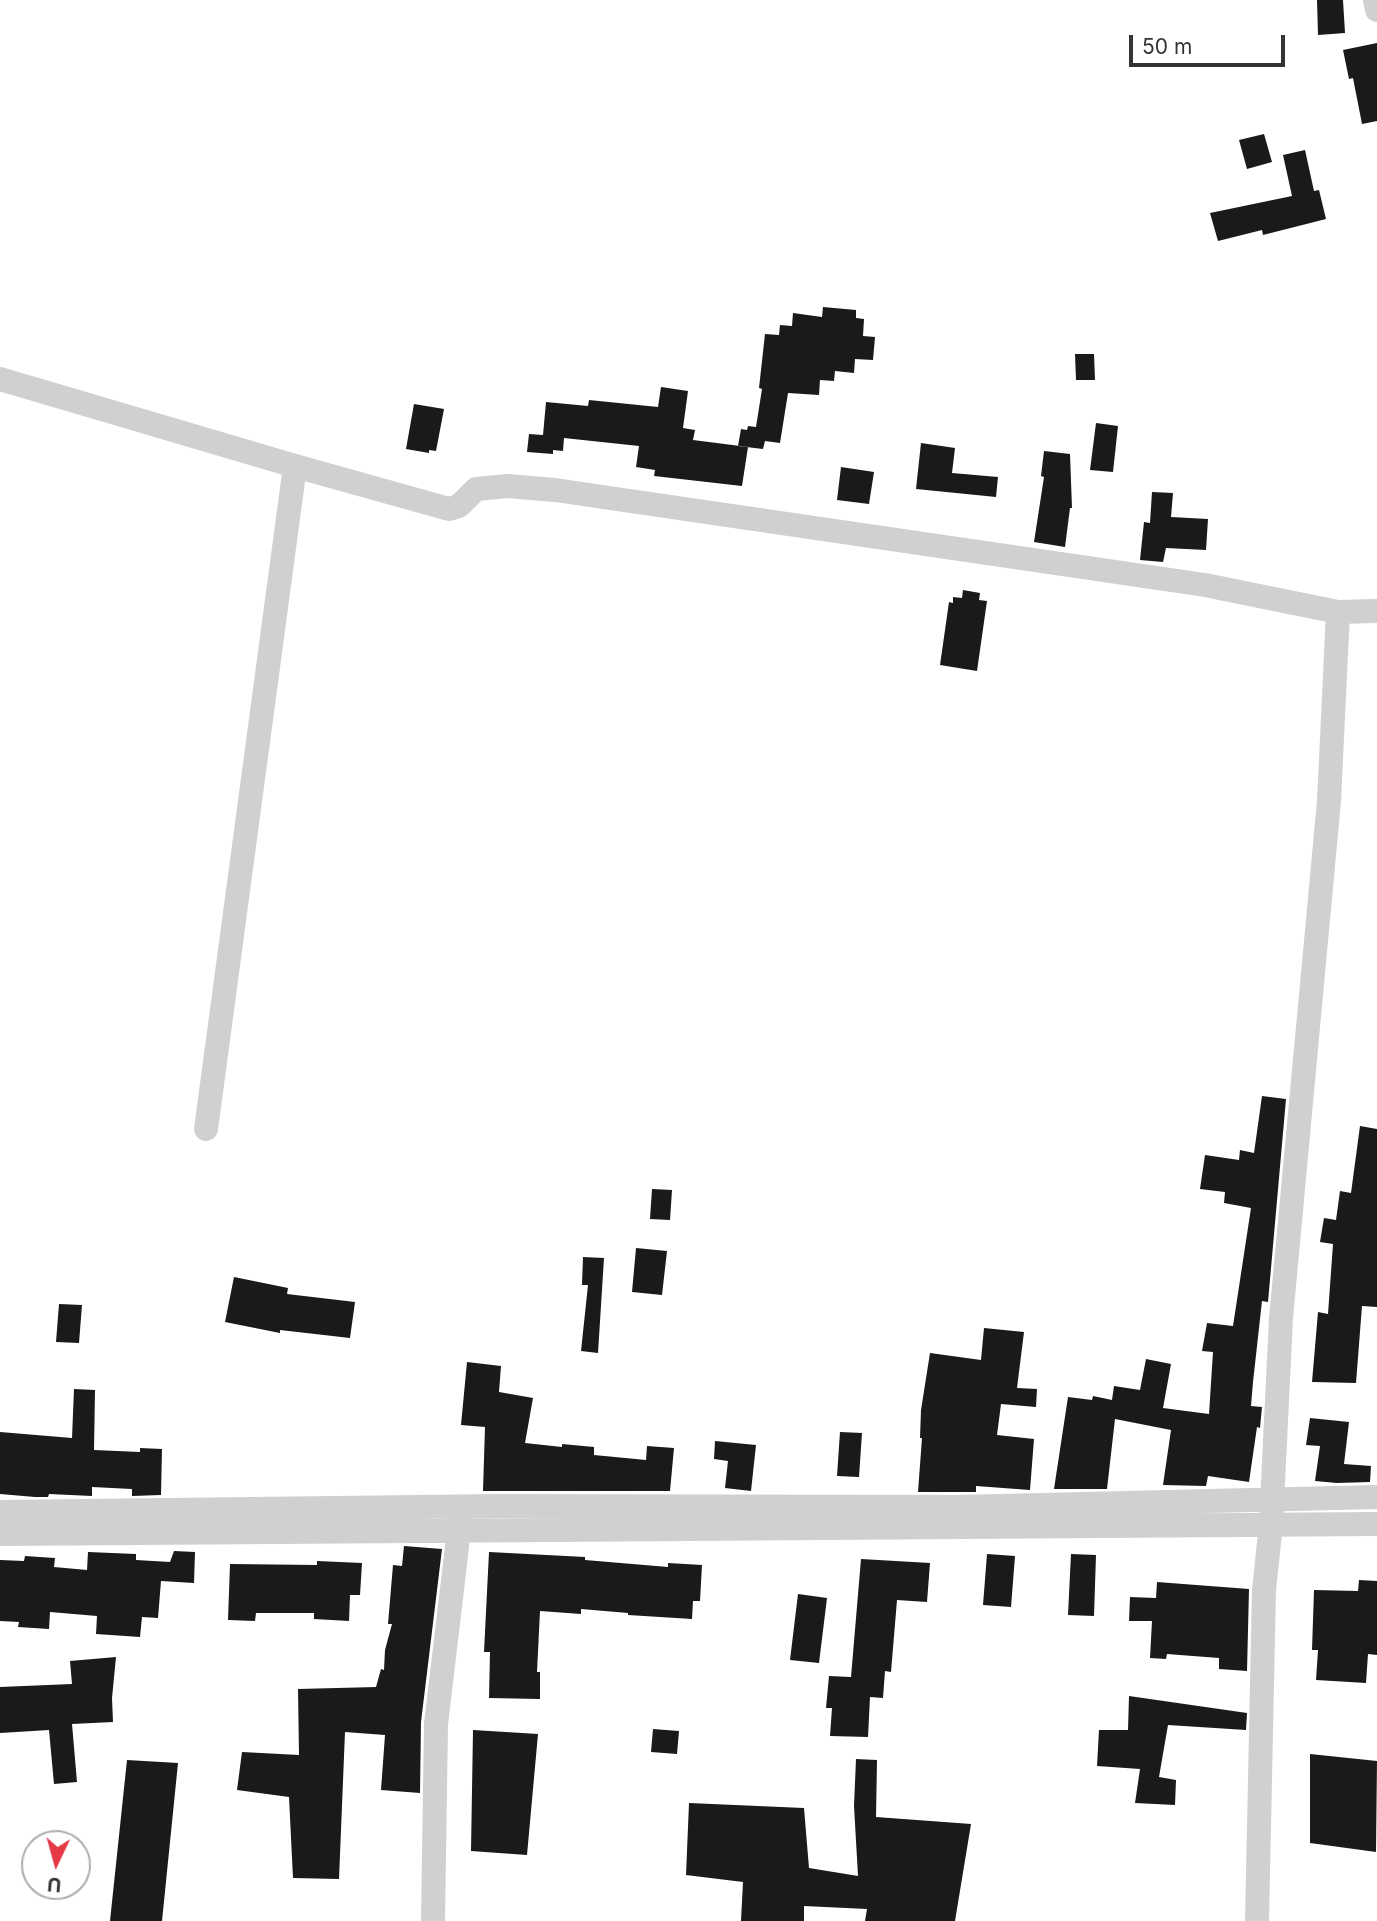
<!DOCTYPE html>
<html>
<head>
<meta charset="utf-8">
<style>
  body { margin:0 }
  #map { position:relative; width:1377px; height:1921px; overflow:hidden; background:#fff; font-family:Inter,sans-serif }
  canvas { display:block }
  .north { position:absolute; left:21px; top:1830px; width:70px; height:70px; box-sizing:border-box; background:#fff; border:2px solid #adadad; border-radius:50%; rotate:185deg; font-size:19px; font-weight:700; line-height:28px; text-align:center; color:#333 }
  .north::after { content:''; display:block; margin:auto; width:24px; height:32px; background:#e63946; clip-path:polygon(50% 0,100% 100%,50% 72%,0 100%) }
  .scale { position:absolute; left:1129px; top:35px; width:156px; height:32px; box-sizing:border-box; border:4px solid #333; border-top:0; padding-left:9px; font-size:21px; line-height:24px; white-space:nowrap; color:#333; -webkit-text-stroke:5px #fff; paint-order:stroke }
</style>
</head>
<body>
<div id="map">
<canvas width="1377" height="1921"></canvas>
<div class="north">U</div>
<div class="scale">50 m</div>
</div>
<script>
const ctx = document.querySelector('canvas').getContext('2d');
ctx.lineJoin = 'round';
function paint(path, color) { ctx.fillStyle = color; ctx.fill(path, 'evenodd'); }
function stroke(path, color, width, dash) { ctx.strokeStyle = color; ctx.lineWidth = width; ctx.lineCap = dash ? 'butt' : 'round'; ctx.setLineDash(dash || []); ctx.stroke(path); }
paint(new Path2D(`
  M 1317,0 L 1343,0 L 1345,33 L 1318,35 Z
  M 1377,43 L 1377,121 L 1362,124 L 1353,78 L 1349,79 L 1343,50 Z
  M 1264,134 L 1272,162 L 1247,169 L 1239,140 Z
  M 1305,150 L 1314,191 L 1319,190 L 1326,219 L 1263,235 L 1262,230 L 1218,241 L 1210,213 L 1292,196 L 1283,155 Z
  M 823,307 L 856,310 L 856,318 L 864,319 L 863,336 L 875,337 L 873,360 L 855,359 L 854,373 L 835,371 L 834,381 L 820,380 L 819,395 L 788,393 L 780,443 L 765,441 L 763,449 L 738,446 L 741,429 L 747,430 L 748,426 L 756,427 L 762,389 L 759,388 L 765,334 L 779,335 L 780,325 L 792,326 L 793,313 L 822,317 Z
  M 1075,354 L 1094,354 L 1095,380 L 1076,380 Z
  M 661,387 L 688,391 L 683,428 L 695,430 L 693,440 L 748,447 L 742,486 L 654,476 L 655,470 L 636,467 L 639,446 L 564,438 L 563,451 L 553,450 L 553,454 L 527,452 L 529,434 L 543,435 L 546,402 L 588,406 L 589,400 L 658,407 Z
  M 414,404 L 444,409 L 436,451 L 429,450 L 429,453 L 406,449 Z
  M 1096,423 L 1118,426 L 1113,472 L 1090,470 Z
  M 921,443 L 955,448 L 952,473 L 998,477 L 996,497 L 916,489 Z
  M 1044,451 L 1070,454 L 1072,508 L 1070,508 L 1065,547 L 1034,542 L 1044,477 L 1041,476 Z
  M 841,467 L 874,472 L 869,504 L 837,500 Z
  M 1152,492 L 1173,493 L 1171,517 L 1208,519 L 1206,550 L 1166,548 L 1163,562 L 1140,560 L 1144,522 L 1150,523 Z
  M 963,590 L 980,593 L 979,600 L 987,601 L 977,671 L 940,665 L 949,602 L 953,603 L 953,597 L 962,598 Z
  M 1262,1096 L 1286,1099 L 1268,1302 L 1262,1301 L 1253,1382 L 1251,1406 L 1262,1407 L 1260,1428 L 1257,1427 L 1249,1482 L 1208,1476 L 1206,1486 L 1163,1485 L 1171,1430 L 1115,1419 L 1107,1489 L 1054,1489 L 1068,1397 L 1092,1400 L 1093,1396 L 1112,1400 L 1114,1386 L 1140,1390 L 1146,1359 L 1171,1364 L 1163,1408 L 1209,1414 L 1213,1352 L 1202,1351 L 1207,1323 L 1233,1326 L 1251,1208 L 1224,1203 L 1225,1192 L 1200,1189 L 1205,1155 L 1239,1160 L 1240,1150 L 1254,1153 Z
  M 1360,1126 L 1377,1129 L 1377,1307 L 1362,1306 L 1356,1383 L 1312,1382 L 1318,1312 L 1328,1314 L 1333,1244 L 1320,1242 L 1324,1218 L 1336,1220 L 1340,1191 L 1351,1193 Z
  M 652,1189 L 672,1190 L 670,1220 L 650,1219 Z
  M 636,1248 L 667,1251 L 662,1295 L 632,1292 Z
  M 583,1257 L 604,1258 L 598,1353 L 581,1351 L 588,1285 L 582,1285 Z
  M 234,1277 L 288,1288 L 287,1294 L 355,1302 L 350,1338 L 280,1330 L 280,1333 L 225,1322 Z
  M 59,1304 L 82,1305 L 79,1343 L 56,1342 Z
  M 984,1328 L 1024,1332 L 1017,1388 L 1037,1389 L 1036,1407 L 1001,1404 L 997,1435 L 1034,1439 L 1030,1490 L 976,1486 L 976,1492 L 918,1492 L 922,1438 L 920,1438 L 921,1410 L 930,1353 L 981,1360 Z
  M 467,1362 L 501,1366 L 499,1392 L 533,1398 L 525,1443 L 562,1447 L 562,1444 L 594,1447 L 594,1455 L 646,1460 L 647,1446 L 674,1448 L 670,1491 L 483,1491 L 485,1427 L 461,1425 Z
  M 74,1389 L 95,1390 L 94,1450 L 140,1452 L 140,1448 L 162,1449 L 161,1495 L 132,1496 L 132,1489 L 92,1487 L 92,1496 L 49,1494 L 48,1497 L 35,1497 L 0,1494 L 0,1432 L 72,1438 Z
  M 1310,1418 L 1349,1422 L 1344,1464 L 1371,1466 L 1370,1482 L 1337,1483 L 1315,1481 L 1320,1446 L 1306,1445 Z
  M 840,1432 L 862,1433 L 859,1477 L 837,1476 Z
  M 715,1441 L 756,1445 L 751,1491 L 725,1488 L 728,1461 L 714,1459 Z
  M 404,1546 L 442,1549 L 421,1722 L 420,1793 L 381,1790 L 385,1735 L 345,1732 L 339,1879 L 293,1878 L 289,1797 L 237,1790 L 242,1752 L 299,1755 L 298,1689 L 376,1687 L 381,1669 L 384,1670 L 385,1650 L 392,1624 L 388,1624 L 393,1565 L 402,1566 Z
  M 174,1551 L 195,1552 L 194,1583 L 161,1581 L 158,1618 L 142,1617 L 140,1637 L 96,1634 L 97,1616 L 50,1612 L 49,1629 L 18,1627 L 19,1622 L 0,1621 L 0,1560 L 24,1561 L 25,1556 L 55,1558 L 54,1567 L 87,1570 L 88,1552 L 136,1554 L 136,1560 L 170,1562 Z
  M 489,1552 L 585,1557 L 585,1560 L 668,1567 L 668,1563 L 702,1565 L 700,1601 L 693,1601 L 692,1619 L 628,1615 L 628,1613 L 581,1609 L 581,1614 L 540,1611 L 537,1672 L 540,1672 L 540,1699 L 489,1698 L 490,1652 L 484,1652 Z
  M 987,1554 L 1015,1556 L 1011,1607 L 983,1605 Z
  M 1071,1554 L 1096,1555 L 1094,1616 L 1068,1615 Z
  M 861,1559 L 930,1563 L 927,1602 L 897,1600 L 891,1672 L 885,1671 L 883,1698 L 870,1697 L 868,1737 L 830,1736 L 832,1708 L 826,1708 L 829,1676 L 851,1677 Z
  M 317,1561 L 362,1563 L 360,1595 L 350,1595 L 349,1621 L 314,1619 L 314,1613 L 256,1613 L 255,1621 L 228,1620 L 230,1564 L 317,1565 Z
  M 1359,1580 L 1377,1581 L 1377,1655 L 1368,1654 L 1366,1683 L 1316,1680 L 1318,1650 L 1312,1650 L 1314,1590 L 1358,1591 Z
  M 1157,1582 L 1249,1589 L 1247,1671 L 1219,1669 L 1219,1658 L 1167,1654 L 1166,1659 L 1150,1658 L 1152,1621 L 1129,1621 L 1130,1597 L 1156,1598 Z
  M 798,1594 L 827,1598 L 819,1663 L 790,1660 Z
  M 116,1657 L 112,1698 L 113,1722 L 72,1724 L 77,1782 L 54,1784 L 49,1730 L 0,1733 L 0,1687 L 72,1684 L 70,1661 Z
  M 1129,1696 L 1247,1713 L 1246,1730 L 1168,1725 L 1159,1777 L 1176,1780 L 1175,1805 L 1135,1803 L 1140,1769 L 1097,1766 L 1099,1730 L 1128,1730 Z
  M 653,1729 L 679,1731 L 677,1754 L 651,1752 Z
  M 473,1730 L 538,1734 L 527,1855 L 471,1851 Z
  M 1310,1754 L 1377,1761 L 1376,1852 L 1310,1843 Z
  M 856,1759 L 877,1760 L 876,1817 L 971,1824 L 955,1921 L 865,1921 L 867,1909 L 804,1906 L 804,1921 L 741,1921 L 743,1882 L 686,1875 L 689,1803 L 804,1808 L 809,1868 L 858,1876 L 854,1806 Z
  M 127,1760 L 178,1763 L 162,1921 L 110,1921 Z`), '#1a1a1a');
stroke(new Path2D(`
  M 1375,0 L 1377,10
  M 0,379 L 295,466 L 449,509 L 459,506 L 476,489 L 508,486 L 555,490 L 1205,585 L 1338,612 L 1377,611
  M 206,1129 L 295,466
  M 0,1512 L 501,1506 L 958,1507 L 1377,1497
  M 0,1534 L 1377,1524
  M 433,1921 L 436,1724 L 457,1547 L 458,1517
  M 1257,1921 L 1264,1590 L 1271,1524 L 1281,1318 L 1329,801 L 1338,612`), '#d0d0d0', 24);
</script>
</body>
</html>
